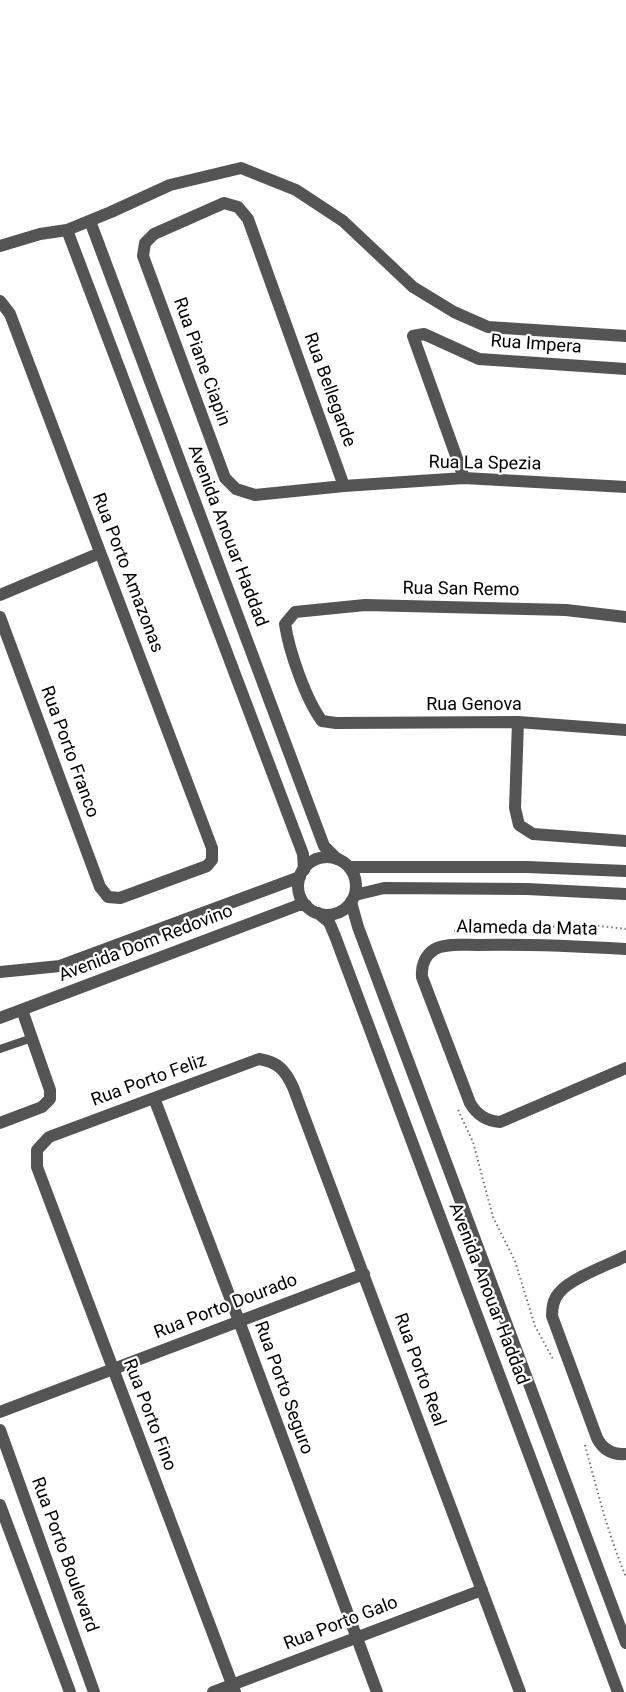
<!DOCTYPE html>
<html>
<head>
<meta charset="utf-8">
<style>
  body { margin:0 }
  canvas { display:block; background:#fff }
</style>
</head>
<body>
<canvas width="626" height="1692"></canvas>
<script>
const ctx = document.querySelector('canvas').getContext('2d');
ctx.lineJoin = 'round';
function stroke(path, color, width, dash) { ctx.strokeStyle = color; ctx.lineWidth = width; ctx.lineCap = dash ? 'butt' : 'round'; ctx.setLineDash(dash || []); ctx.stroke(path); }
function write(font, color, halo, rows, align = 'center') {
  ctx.font = font + ' Roboto,sans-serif'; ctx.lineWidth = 4.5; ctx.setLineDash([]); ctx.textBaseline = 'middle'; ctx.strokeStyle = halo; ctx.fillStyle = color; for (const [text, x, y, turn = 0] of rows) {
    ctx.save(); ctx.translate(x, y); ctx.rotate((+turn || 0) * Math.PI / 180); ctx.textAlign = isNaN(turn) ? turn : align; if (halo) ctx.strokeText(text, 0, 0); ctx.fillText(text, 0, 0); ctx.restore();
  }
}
stroke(new Path2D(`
  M 454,931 L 591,925 L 626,929
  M 458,1110 L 473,1142 L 493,1217 L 515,1261 L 535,1326 L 553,1359
  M 585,1445 C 597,1490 608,1534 626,1577`), '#767676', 2, [1.5, 3]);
stroke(new Path2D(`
  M 0,1049 L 32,1038`), '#545454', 8);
stroke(new Path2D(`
  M 90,221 L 324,846 L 337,859
  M 67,230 L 303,854 L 304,870
  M 0,246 L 40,234 L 67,230 L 111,212 L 170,185 L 241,168 L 296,190 L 343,221 L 413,287 L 454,312 L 488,327 L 626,336
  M 0,301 L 10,314 L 212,848 L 212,860 L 207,866 L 120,898 L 108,897 L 100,887 L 0,617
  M 464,478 L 413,336 L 424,334 L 479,359 L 626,369
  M 344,486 L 248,219 L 238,207 L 224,203 L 154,234 L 145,243 L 143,256 L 225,478 L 236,489 L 255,495 L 344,486 L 464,478 L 626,487
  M 0,595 L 100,553
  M 626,617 L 566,610 L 365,605 L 295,612 L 285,624 C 289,651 306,700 322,721 L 336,723 L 518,722 L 626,730
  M 518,722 L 515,808 L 519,825 L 533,834 L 626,841
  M 351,902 L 358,927 L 626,1643
  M 318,913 L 329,922 L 335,936 L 618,1692
  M 626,949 C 576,946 527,944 477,945 C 464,945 446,943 435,949 C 425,955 421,966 422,977 L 470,1103 C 477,1115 486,1121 500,1122 L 626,1068
  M 154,1098 L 239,1321 L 377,1692
  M 0,1123 L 42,1107 L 50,1099 L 50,1090 L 22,1010
  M 626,1256 C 610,1264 569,1279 559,1293 C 553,1300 552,1307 552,1316 L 597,1438 C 603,1450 613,1455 626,1454
  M 0,1412 L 364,1274
  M 0,1430 L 94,1692
  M 0,1505 L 70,1692
  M 213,1692 L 482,1590
  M 235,1692 L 37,1167 L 37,1150 L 49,1137 L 259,1059 C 278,1062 285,1070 293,1087 L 520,1692`), '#545454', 12);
stroke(new Path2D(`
  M298 886a29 29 0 1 1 58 0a29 29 0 1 1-58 0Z
  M 349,867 L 527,867 L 626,871
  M 355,895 L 384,888 L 527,889 L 626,894
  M 0,972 L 60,966 L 300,877
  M 0,1018 L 299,905 L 306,905`), '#545454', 12);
write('18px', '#000', '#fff', [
  ["Rua Impera",536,345,4],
  ["Rua Piane Ciapin",201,362,70],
  ["Rua Bellegarde",329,390,70],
  ["Rua La Spezia",485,464,1],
  ["Avenida Anouar Haddad",227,536,69],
  ["Rua Porto Amazonas",127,573,69],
  ["Rua San Remo",461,590,1],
  ["Rua Genova",474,705],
  ["Rua Porto Franco",69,752,70],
  ["Alameda da Mata",527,929,1],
  ["Avenida Dom Redovino",146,944,-21],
  ["Rua Porto Feliz",149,1081,-20],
  ["Avenida Anouar Haddad",488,1294,69],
  ["Rua Porto Dourado",226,1307,-21],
  ["Rua Porto Real",419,1370,70],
  ["Rua Porto Seguro",283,1388,70],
  ["Rua Porto Fino",149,1415,69],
  ["Rua Porto Boulevard",64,1555,70],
  ["Rua Porto Galo",341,1624,-21]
]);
</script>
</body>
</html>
